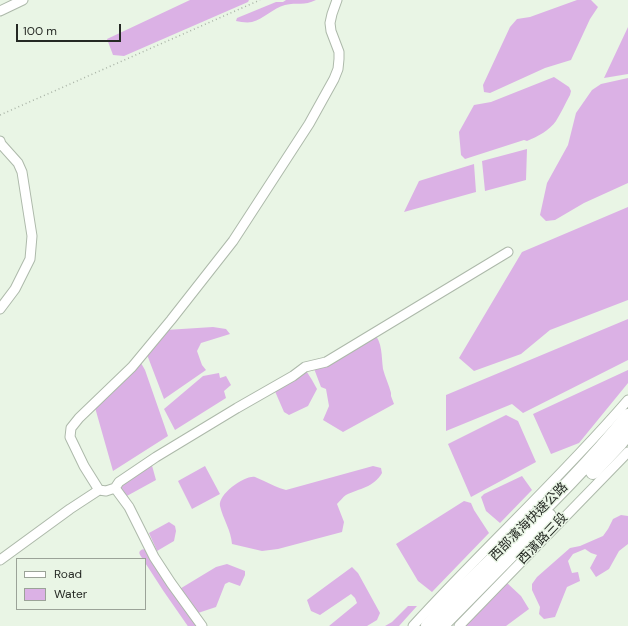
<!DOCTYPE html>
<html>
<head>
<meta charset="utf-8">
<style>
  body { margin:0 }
  #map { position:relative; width:628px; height:626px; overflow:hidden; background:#e9f5e5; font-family:"DM Sans",sans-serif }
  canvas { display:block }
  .legend { position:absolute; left:16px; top:558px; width:130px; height:52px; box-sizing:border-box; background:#e9f5e5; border:1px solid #9ba398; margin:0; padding:5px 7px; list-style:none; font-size:12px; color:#252924 }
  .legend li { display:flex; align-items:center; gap:8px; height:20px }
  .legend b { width:20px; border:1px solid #9ba398 }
  .scale { position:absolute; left:16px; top:24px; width:105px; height:18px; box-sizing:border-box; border:2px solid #252924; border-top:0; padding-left:5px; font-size:12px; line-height:14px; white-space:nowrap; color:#252924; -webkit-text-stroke:3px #e9f5e5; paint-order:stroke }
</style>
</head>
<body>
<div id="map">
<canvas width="628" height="626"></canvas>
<ul class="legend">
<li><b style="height:5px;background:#fff"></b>Road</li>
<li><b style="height:11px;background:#dbb1e5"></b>Water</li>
</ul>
<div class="scale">100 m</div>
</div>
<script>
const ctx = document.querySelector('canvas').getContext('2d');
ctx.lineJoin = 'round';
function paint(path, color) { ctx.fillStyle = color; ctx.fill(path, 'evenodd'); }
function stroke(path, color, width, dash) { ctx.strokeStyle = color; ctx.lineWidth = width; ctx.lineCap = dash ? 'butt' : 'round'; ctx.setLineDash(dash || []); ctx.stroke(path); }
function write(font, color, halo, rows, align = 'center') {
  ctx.font = font + ' "DM Sans","Noto Sans TC",sans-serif'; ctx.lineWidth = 3; ctx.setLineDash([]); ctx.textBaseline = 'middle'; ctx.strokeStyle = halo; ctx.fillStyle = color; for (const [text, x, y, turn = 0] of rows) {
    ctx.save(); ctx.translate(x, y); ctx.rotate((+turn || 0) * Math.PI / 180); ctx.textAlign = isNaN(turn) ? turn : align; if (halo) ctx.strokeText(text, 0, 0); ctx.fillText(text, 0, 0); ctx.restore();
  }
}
paint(new Path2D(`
  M 190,0 L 249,0 L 248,2 L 124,56 L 113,55 L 107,39 Z
  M 286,0 L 316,0 C 304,6 297,2 285,5 C 273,8 264,19 252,22 C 247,23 241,22 236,21 L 237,18 L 276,2 L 283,2 Z
  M 577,0 L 591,0 L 598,7 L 590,19 L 571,60 L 545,68 L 490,93 L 484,92 L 483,85 L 510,27 L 517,19 L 530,17 Z
  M 628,27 L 628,74 L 604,78 Z
  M 554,77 L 569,87 L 571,91 L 570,95 C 565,104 561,113 556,121 C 550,130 537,137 527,141 L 524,140 L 465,159 L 461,155 L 459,132 L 474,105 L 491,102 Z
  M 628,78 L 628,183 L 584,203 L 555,220 L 546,221 L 540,215 L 547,183 L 568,145 L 576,113 L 592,90 L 601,84 Z
  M 527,149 L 526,180 L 485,191 L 482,161 Z
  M 474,164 L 476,192 L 404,212 L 419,181 Z
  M 628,207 L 628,300 L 550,330 L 521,354 L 474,371 L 459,358 L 522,252 Z
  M 628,319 L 628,360 L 523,413 L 512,404 L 446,431 L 446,395 Z
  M 213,327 L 226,329 L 230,334 L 201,343 L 197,351 L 202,365 L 206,370 L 164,399 L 146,352 L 166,330 Z
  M 373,332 C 383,343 381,355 383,369 C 385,377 389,385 391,393 L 391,396 L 394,404 L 343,432 L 323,420 L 329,406 L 326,389 L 321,387 L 313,366 Z
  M 141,363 L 145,370 L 168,436 L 113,471 L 94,404 L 124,381 L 128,375 Z
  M 305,369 L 312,380 L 317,389 L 308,406 L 289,415 L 284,412 L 274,389 Z
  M 628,370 L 628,383 L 579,443 L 551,454 L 533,414 Z
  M 219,373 L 220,378 L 226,376 L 231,385 L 224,391 L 226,398 L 175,430 L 164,409 L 203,376 Z
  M 506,415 L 518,421 L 536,462 L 471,497 L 448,444 Z
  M 151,462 L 156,480 L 125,497 L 118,484 Z
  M 205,466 L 220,494 L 192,509 L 178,481 Z
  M 373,466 L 381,468 L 382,473 C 373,488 360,488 346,495 C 343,497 340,501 337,504 L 344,522 L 342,532 L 278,549 L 262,551 L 232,544 C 231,530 223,519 220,506 C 218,494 245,475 255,477 C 258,478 261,480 264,481 C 271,484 278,488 286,490 Z
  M 522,476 L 532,490 L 500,523 L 486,511 L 481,497 L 484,494 Z
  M 464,501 L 471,503 L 474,510 L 489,533 L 432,592 L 418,581 L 396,544 Z
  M 621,515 L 628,516 L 628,544 L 619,551 L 609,569 L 596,577 L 590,568 L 597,555 L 591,553 L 585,549 L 573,554 L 568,561 L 572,573 L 578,572 L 580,581 L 567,587 L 555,617 L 544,619 L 539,614 L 540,607 L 532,590 L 532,584 L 537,577 L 570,548 L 580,546 L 603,536 L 608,529 L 613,519 Z
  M 169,522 L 175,526 L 176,531 L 174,541 L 157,551 L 149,533 Z
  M 227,564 L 245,571 L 245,575 L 240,586 L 229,582 L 225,584 L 216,607 L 195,614 L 178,590 L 216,567 Z
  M 352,567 L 358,573 L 380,613 L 377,620 L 367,626 L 329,626 L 357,603 L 355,598 L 351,594 L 320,615 L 311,611 L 307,600 Z
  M 506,582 L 521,596 L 529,609 L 506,626 L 462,626 Z
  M 408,606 L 417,606 L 399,626 L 385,626 L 392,622 Z`), '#dbb1e5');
stroke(new Path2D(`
  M 143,553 L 167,590 L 192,626`), '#dbb1e5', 7);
const minor = new Path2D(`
  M 337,0 L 332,14 L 330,23 L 331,31 L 339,52 L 339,59 L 338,69 L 334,79 L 309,124 L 233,241 L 171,320 L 132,367 L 79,418 L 71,428 L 70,437 L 84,466 L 99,490 L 106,491 L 115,488 L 119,482 L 156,457 L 237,408 L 293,376 L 305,367 L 326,362 L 508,252
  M 0,11 L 23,0
  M 0,141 L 1,144 L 18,163 L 22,172 L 32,236 L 30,259 L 15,289 L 0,309
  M 115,488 L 129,507 L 154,557 L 171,583 L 202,626
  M 0,560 L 70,509 L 99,490
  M 413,626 C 483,549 560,479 628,400
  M 459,626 L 628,452`);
const highway = new Path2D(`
  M 593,472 L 619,444 L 628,433
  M 428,626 C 445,606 464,587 483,569 C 533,519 584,471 628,416
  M 441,626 L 549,516`);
stroke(minor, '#adb9aa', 11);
stroke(highway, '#adb9aa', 16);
stroke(new Path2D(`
  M 0,115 L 260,0`), '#a9b3a6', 1.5, [1, 3]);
stroke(minor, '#fff', 9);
stroke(highway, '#fff', 14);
write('13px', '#252924', '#e9f5e5', [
  ["西部濱海快速公路",529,522,-45],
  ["西濱路三段",543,539,-46]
]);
</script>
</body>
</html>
